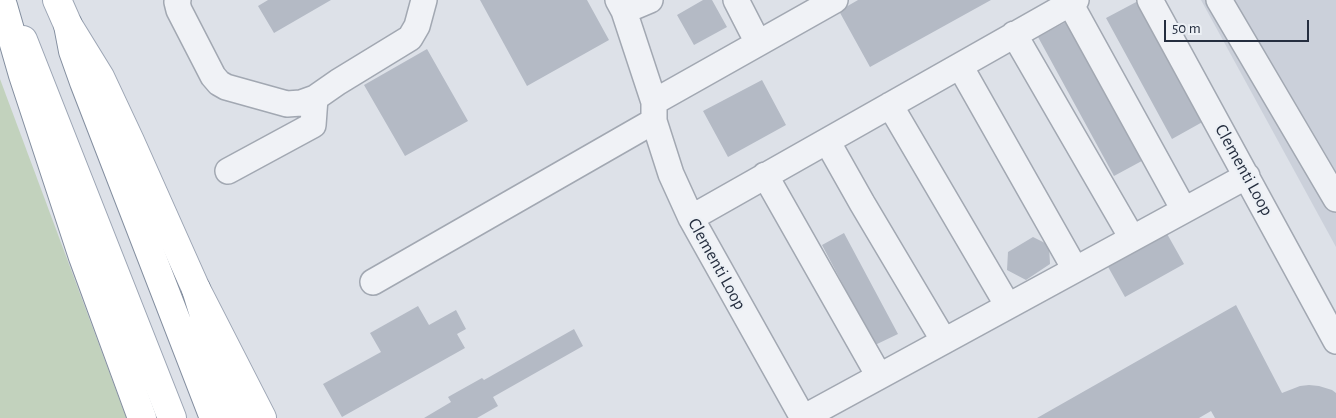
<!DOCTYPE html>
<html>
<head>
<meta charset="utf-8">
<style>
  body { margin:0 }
  #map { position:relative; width:1336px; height:418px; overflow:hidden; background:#dde1e8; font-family:"Alegreya Sans",sans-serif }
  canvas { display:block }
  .scale { position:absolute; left:1164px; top:20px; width:145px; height:22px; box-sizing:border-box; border:2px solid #252e3f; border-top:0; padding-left:6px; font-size:15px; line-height:18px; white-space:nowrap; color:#252e3f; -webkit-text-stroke:4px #ecf0f5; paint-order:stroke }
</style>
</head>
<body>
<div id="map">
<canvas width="1336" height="418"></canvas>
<div class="scale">50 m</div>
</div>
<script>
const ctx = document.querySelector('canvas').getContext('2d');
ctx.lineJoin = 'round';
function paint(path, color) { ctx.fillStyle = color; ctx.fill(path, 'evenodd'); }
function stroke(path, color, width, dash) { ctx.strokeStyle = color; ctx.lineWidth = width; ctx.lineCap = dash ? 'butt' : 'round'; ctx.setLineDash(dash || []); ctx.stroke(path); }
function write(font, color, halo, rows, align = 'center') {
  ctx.font = font + ' "Alegreya Sans",sans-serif'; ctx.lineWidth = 4.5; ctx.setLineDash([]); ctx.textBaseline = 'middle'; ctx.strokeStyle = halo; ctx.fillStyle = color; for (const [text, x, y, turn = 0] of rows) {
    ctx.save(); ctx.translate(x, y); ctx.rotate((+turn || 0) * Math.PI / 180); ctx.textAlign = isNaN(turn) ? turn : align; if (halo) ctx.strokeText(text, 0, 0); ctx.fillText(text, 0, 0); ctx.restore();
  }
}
paint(new Path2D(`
  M 1201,0 L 1336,0 L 1336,247 Z`), '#cbd0da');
paint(new Path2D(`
  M 0,79 L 126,417 L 126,418 L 0,418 Z`), '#c2d2bd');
paint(new Path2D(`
  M 268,0 L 331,0 L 274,33 L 258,6 Z
  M 480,0 L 587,0 L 609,40 L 527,86 Z
  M 703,0 L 712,0 L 727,27 L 694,45 L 677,15 Z
  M 858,0 L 991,0 L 870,67 L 839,11 Z
  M 1140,0 L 1206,120 L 1172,139 L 1106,18 Z
  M 1075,17 L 1151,156 L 1114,176 L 1038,37 Z
  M 427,49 L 468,121 L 405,156 L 364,85 Z
  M 762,80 L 786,125 L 728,157 L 703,111 Z
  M 1166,232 L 1184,264 L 1125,297 L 1107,265 Z
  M 844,233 L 898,334 L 875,345 L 822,245 Z
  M 1033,237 L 1049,245 L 1050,264 L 1026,280 L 1007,270 L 1008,252 Z
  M 1236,305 L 1282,393 L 1300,386 L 1309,385 L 1319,386 L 1332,390 L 1336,393 L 1336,418 L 1215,418 L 1211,411 L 1199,418 L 1037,418 Z
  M 418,306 L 429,325 L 456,310 L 466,329 L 457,334 L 465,348 L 342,417 L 323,384 L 381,352 L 370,333 Z
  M 574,329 L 583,346 L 493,397 L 498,406 L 477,418 L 424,418 L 451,402 L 448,397 L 482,378 L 484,380 Z`), '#b4bac5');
const minor = new Path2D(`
  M 178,0 L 177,2 L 179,10 L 213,76 L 219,83 L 226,87 L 287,104 L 301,103 L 315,98 L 338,82 L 410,38 L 417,26 L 424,0
  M 618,0 L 624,11 L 654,102 L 654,121 L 671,174 L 691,218 L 803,418
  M 736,0 L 758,43
  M 1150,0 L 1336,341
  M 1219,0 L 1336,199
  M 1070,3 L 1184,210
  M 624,11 L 650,0
  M 1014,34 L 1132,238
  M 960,66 L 1075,269
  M 654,102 L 835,0
  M 890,105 L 1008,306
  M 827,141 L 862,203 L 944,341
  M 228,171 L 313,125 L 315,98
  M 765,175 L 879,376
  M 691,218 L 1076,0
  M 373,282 L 654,121
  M 803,418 L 1247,176`);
const major = new Path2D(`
  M 57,0 L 68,25 L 100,77 L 130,141 L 196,289 L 262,418
  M 23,40 L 172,418`);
const highway = new Path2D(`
  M 3,6 L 23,75 L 83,257 L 142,418
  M 68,25 L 73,51 L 84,82 L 214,418
  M 196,289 L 236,418`);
stroke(minor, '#a2a8b2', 28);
stroke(major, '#9ca5b4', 30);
stroke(highway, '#838e9f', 30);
stroke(minor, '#f0f2f6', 25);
stroke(major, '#fff', 28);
stroke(highway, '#fff', 28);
write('18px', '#252e3f', '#ecf0f5', [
  ["Clementi Loop",1244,170,61],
  ["Clementi Loop",717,264,61]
]);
</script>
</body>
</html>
